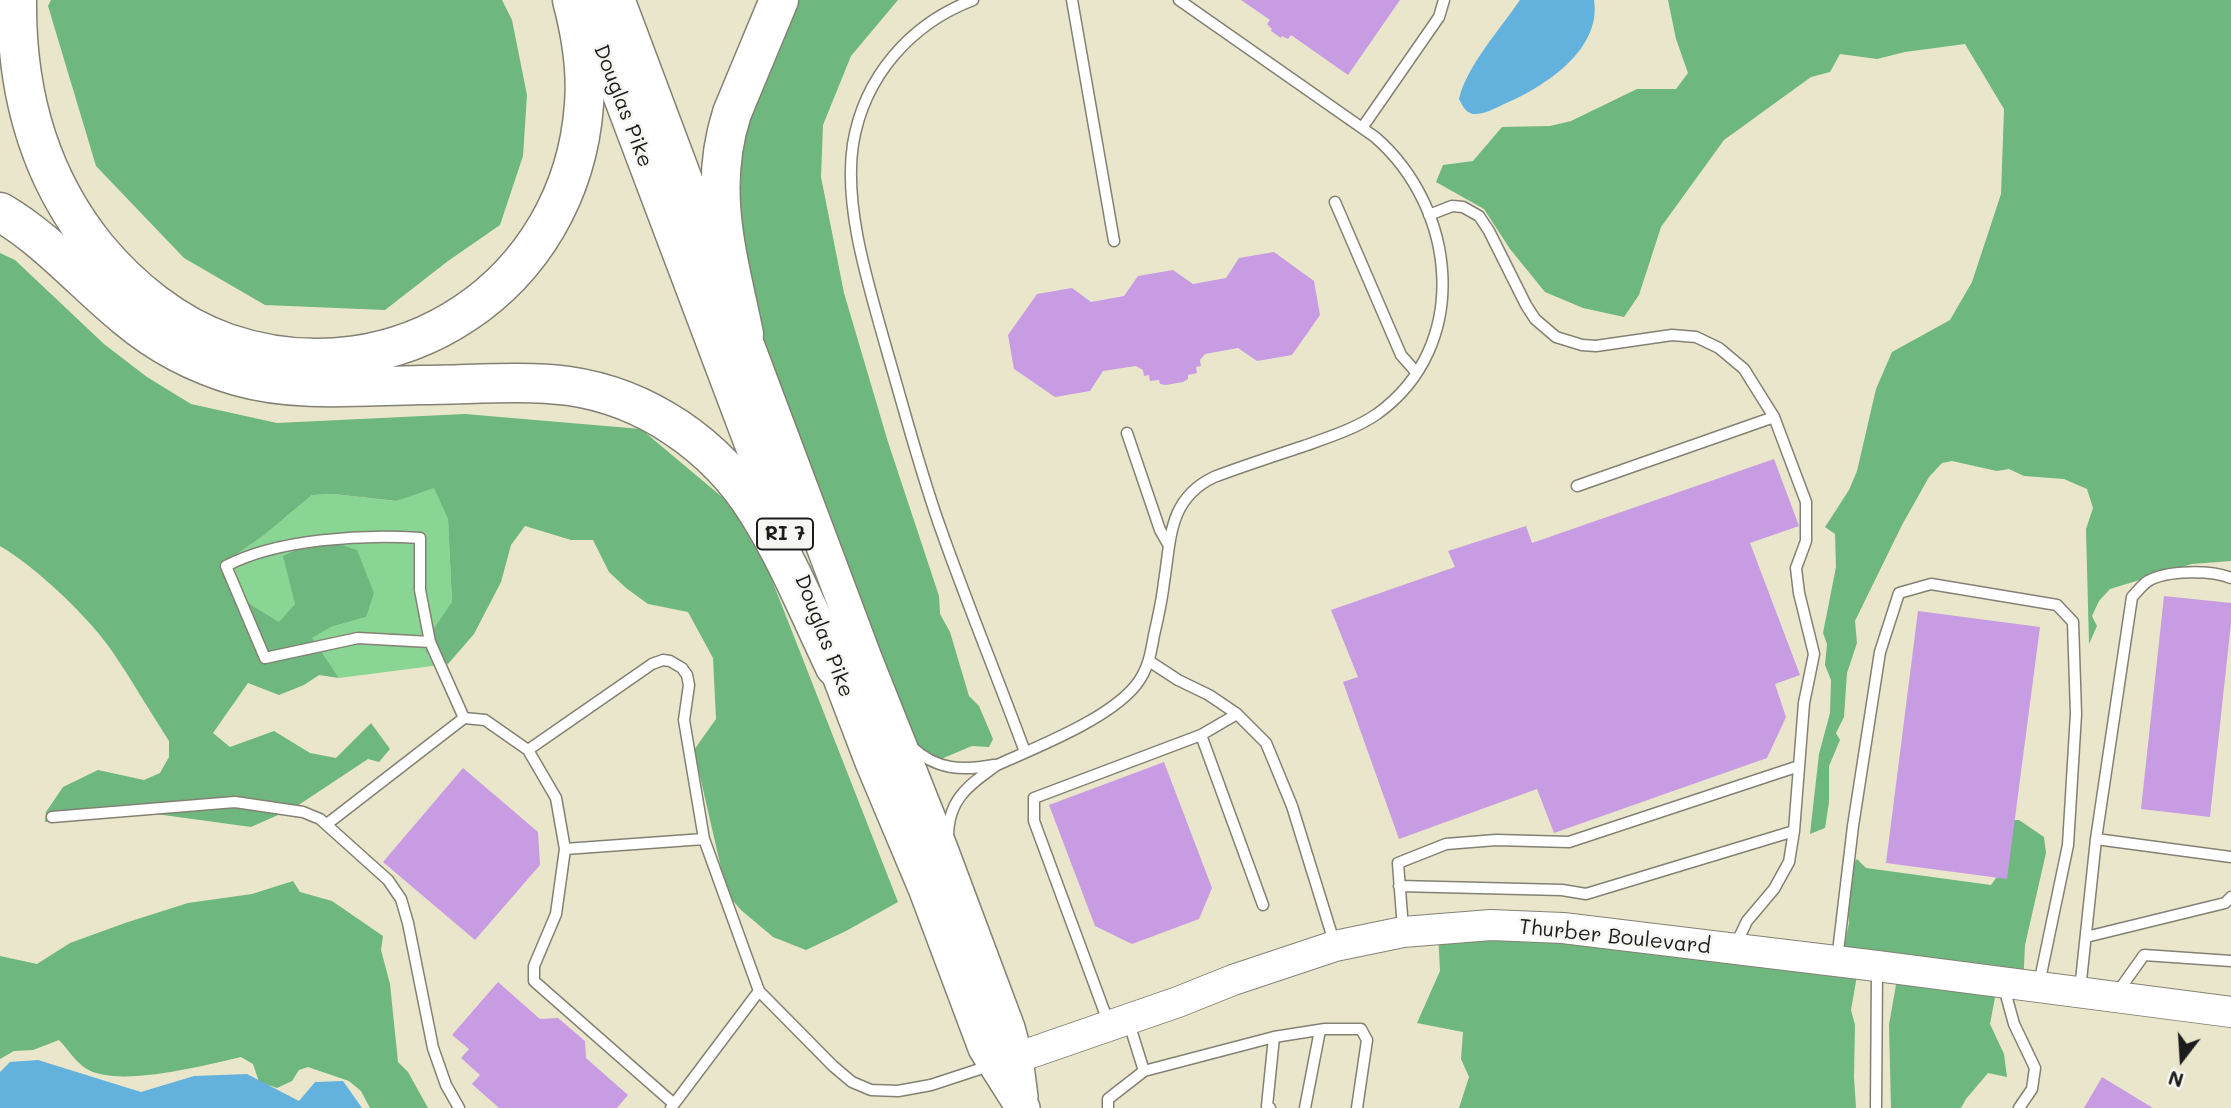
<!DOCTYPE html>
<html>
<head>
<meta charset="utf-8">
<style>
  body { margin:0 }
  #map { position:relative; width:2231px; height:1108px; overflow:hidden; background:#eae6cb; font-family:Mali,sans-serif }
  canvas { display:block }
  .north { position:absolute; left:2147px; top:1024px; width:70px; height:70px; -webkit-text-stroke:5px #f6f6f2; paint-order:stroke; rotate:197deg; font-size:19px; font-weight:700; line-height:28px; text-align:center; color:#1c1c1c }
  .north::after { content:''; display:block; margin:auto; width:24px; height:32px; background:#1c1c1c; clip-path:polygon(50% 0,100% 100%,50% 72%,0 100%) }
</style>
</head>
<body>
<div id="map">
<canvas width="2231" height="1108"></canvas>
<div class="north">N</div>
</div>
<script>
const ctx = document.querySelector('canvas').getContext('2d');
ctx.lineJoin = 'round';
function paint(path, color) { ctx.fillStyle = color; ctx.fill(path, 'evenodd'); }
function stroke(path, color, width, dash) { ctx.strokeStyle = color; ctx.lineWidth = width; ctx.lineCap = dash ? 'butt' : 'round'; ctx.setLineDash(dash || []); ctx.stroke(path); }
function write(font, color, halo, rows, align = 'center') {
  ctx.font = font + ' Mali,sans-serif'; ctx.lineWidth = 5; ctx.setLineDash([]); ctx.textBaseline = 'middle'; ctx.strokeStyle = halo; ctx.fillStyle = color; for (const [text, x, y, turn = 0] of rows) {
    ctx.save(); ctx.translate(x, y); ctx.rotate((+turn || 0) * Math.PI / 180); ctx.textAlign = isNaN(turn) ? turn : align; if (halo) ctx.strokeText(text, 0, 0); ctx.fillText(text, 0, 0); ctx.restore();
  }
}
paint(new Path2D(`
  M 434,487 L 448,518 L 452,603 L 432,631 L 425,651 L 448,664 L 339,678 L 311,638 L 331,627 L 366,617 L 295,604 L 280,623 L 240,598 L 228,560 L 263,536 L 312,495 L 334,494 L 395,501 Z`), '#89d694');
paint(new Path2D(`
  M 51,0 L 502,0 L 512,20 L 527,95 L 523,156 L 500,225 L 448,261 L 385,310 L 265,305 L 184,258 L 96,166 L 48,6 Z
  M 784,0 L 898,0 L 851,56 L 823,125 L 821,177 L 844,293 L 888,442 L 939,596 L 940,614 L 950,632 L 969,696 L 979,706 L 993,739 L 989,747 L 972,746 L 922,767 L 737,275 L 742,98 Z
  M 1668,0 L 2231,0 L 2231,561 L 2192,564 L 2110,589 L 2099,601 L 2092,616 L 2097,626 L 2089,644 L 2086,529 L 2093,508 L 2087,489 L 2064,479 L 2024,476 L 2009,469 L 1997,471 L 1952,461 L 1942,463 L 1929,477 L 1902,525 L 1855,621 L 1857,643 L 1847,673 L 1844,717 L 1836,733 L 1840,740 L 1829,766 L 1829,802 L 1825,828 L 1810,834 L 1819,754 L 1830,713 L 1831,680 L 1825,665 L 1827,644 L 1823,633 L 1836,567 L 1835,534 L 1825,527 L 1849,490 L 1857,471 L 1876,389 L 1892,352 L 1950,320 L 1972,282 L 2001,194 L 2004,109 L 1965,44 L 1905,52 L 1877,59 L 1840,54 L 1830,72 L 1811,77 L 1724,140 L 1661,227 L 1639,295 L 1624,317 L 1583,308 L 1545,292 L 1510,249 L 1484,209 L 1436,182 L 1443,165 L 1473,161 L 1502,127 L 1550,126 L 1571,121 L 1637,89 L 1676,89 L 1688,73 L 1676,39 Z
  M 0,253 L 15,260 L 104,344 L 147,377 L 191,404 L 277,423 L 465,414 L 641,429 L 734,507 L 766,565 L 898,902 L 846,931 L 806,950 L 773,937 L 741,910 L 727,894 L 694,750 L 716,719 L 713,658 L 688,612 L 648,604 L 626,588 L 609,572 L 593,540 L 571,540 L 525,526 L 511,545 L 501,582 L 474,634 L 448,664 L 425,651 L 432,631 L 452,602 L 448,519 L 434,488 L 396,501 L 334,494 L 312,495 L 263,536 L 228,560 L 240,598 L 279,622 L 295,604 L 283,556 L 322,538 L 357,550 L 374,593 L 366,617 L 331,627 L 312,638 L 339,678 L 319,675 L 304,685 L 279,695 L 248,683 L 213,733 L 230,747 L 274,731 L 310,753 L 336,758 L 371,723 L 390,749 L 379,762 L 368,759 L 294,808 L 251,827 L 134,811 L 45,822 L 46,812 L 63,787 L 98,770 L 144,780 L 160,773 L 169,757 L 169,741 C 150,712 133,682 114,654 C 91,619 36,567 0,546 Z
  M 2006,820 L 2019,820 L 2044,837 L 2046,853 L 2025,945 L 2023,986 L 1997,987 L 1990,1024 L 2004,1054 L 2007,1077 L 1988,1073 L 1966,1099 L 1961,1108 L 1891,1108 L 1889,1025 L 1898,973 L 1858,970 L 1851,1010 L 1855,1025 L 1854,1077 L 1856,1108 L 1459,1108 L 1469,1077 L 1461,1059 L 1463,1032 L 1417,1023 L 1440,971 L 1438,932 L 1841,961 L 1849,923 L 1846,873 L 1857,859 L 1866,868 L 1991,885 L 1999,874 Z
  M 293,881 L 300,892 L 332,901 L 383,936 L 381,950 L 390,984 L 398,1062 L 408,1072 L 428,1108 L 370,1108 L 361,1091 L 349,1081 L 308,1067 L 299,1070 L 292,1081 L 277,1088 L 259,1082 L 253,1064 L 241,1057 C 205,1065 117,1089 85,1068 C 75,1061 67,1048 59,1040 L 33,1050 L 14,1051 L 0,1059 L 0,956 L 37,964 L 70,943 L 125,923 L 188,903 L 252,894 Z`), '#6eb77e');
paint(new Path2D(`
  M 1520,0 L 1594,0 C 1602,50 1543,88 1504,104 C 1496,108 1483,115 1473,114 C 1465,112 1462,105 1459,99 C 1466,67 1501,28 1520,0 Z
  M 38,1060 L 141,1092 L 194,1076 L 247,1074 L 299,1101 L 315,1082 L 343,1081 L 362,1108 L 0,1108 L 0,1072 L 10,1062 Z`), '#63b2dd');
paint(new Path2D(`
  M 1241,0 L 1400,0 L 1348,75 L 1291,35 L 1288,39 L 1282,36 L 1281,38 L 1271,31 L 1272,29 L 1267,24 L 1270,20 Z
  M 1274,252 L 1314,281 L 1320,315 L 1292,355 L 1257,361 L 1238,348 L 1205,354 L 1200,360 L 1201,366 L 1196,367 L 1197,373 L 1188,375 L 1188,379 L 1183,382 L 1166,385 L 1160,384 L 1159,380 L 1150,381 L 1149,375 L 1144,376 L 1143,370 L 1136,366 L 1103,371 L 1090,391 L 1055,397 L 1014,369 L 1008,335 L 1037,294 L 1072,288 L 1091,302 L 1124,296 L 1138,276 L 1173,270 L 1193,284 L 1226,278 L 1239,258 Z
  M 1774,459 L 1799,526 L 1750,543 L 1800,675 L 1775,684 L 1786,717 L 1767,758 L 1554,833 L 1537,789 L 1399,839 L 1343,682 L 1358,677 L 1331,610 L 1455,567 L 1448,551 L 1526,526 L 1532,543 Z
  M 2164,596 L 2231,603 L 2231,623 L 2210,817 L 2141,809 Z
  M 1918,611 L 2040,627 L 2007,879 L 1886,863 Z
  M 1164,762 L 1212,888 L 1199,919 L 1132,944 L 1095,926 L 1049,805 Z
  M 463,768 L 538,832 L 540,865 L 475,940 L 383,862 Z
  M 498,982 L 540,1019 L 558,1018 L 585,1041 L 586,1058 L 628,1095 L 617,1108 L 499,1108 L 472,1084 L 480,1075 L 461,1058 L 469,1049 L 452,1035 Z
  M 2102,1077 L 2153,1108 L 2084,1108 Z`), '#c89ce2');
const lane = new Path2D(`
  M 973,0 C 910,24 864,77 853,144 C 843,209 870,289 887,351 C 904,409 919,467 939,524 C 966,601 997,676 1025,752
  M 1072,0 L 1114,241
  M 1362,128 L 1439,17 L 1444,0
  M 1335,202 L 1401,355 L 1416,372
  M 1429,215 L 1452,206 L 1463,207 L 1479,216 L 1489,231 L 1526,305 L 1535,319 L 1556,337 L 1582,345 L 1596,346 L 1672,335 L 1696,337 L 1719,348 L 1744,369 L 1774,417 L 1806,502 L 1806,541 L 1796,568 L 1799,593 L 1814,654 L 1804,703 L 1794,831 L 1789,862 L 1774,889 L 1747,921 L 1735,946
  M 1127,433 L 1160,530 L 1168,544
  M 1577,486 L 1774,417
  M 430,642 L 420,590 L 420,538 C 363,534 277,539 226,566 L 265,658 L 358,638 L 430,642 L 464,718
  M 1149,661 L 1178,680 L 1209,695 L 1237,714 L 1266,743 L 1292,806 L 1335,945
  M 1201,735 L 1263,905
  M 912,747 C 936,770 963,771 994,765
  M 528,750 L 556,798 L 565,849 L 556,914 L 534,966 L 534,981 L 674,1104
  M 52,817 L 235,802 L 303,812 L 320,819 L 388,880 L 401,899 L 408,923 L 433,1048 L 446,1085 L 459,1108
  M 327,824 L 464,718 L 485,720 L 528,750 L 652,664 L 663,660 L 670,661 L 682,668 L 687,675 L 689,685 L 684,720 L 704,839 L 759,991 L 833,1066 L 852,1082 L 871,1090 L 898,1091 L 931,1085 L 992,1065
  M 948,837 C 948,799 969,785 997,765 C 1037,747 1109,719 1136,685 C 1148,670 1151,653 1154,635 C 1158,618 1162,600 1164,582 C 1171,539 1168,499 1214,477 C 1243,466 1274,456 1304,446 C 1329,437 1355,429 1377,414 C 1472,346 1457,208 1375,137 L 1179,0
  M 2096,839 L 2132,597 C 2137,592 2142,585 2148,581 C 2167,570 2211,570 2231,578
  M 565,849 L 704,839
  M 1399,886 L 1562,890 L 1586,894 L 1794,831
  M 1403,929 L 1398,863 L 1446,844 L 1496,840 L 1569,842 L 1799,766
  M 2086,937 L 2225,903 L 2231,897
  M 1837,960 L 1853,826 L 1880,652 L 1899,593 L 1931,584 L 2057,605 L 2073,622 L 2076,714 L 2068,845 L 2039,984
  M 2003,984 L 2014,1024 L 2035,1068 L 2032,1089 L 2019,1108
  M 2080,990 L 2096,839 L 2231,857
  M 2117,993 L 2144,955 L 2231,961
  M 1128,1020 L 1144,1071
  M 1109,1024 L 1034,821 L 1034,798 L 1201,735 L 1237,714
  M 671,1108 L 759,991
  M 1108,1108 L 1108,1099 L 1144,1071 L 1274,1037 L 1325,1029 L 1361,1029 L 1367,1040 L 1357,1108
  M 1270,1108 L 1267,1106 L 1274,1037
  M 1305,1108 L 1320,1030
  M 1876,1108 L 1877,969`);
const secondary = new Path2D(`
  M 1016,1058 L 1178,1002 L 1233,980 L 1335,946 L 1403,932 L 1491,925 L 1563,928 L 1877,966 L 2231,1012`);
const primary = new Path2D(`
  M 618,0 L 865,658 L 941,849 L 1008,1028 L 1016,1058 L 1021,1097
  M 586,6 L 788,541
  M 827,644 L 872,762 L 925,888 L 985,1048 L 1023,1108`);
const highway = new Path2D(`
  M 17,0 C 16,90 39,176 96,247 C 130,288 175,325 227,343 C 398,401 571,285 584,105 C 587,69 581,34 572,0
  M 0,212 C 48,240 83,282 126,317 C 158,344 196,364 237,376 C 296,393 360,386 421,385 C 470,385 521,380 569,386 C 646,397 716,445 757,511 C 788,560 810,615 835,667
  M 744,334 C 728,256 707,191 732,113 L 779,0`);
stroke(lane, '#838174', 13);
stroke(secondary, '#838174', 32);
stroke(primary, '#838174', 36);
stroke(highway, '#838174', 41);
stroke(lane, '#fff', 10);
stroke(secondary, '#fff', 30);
stroke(primary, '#fff', 33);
stroke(highway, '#fff', 38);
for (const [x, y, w] of [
  [785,534,56]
]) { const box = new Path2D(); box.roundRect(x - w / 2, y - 15.5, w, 31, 5); ctx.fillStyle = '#f6f6f2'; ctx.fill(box); stroke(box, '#1c1c1c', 2); }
write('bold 19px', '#1c1c1c', null, [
  ["RI 7",785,534]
]);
write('21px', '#1c1c1c', '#f6f6f2', [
  ["Douglas Pike",623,106,69],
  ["Douglas Pike",824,636,69],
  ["Thurber Boulevard",1615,937,6]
]);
</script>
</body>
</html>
